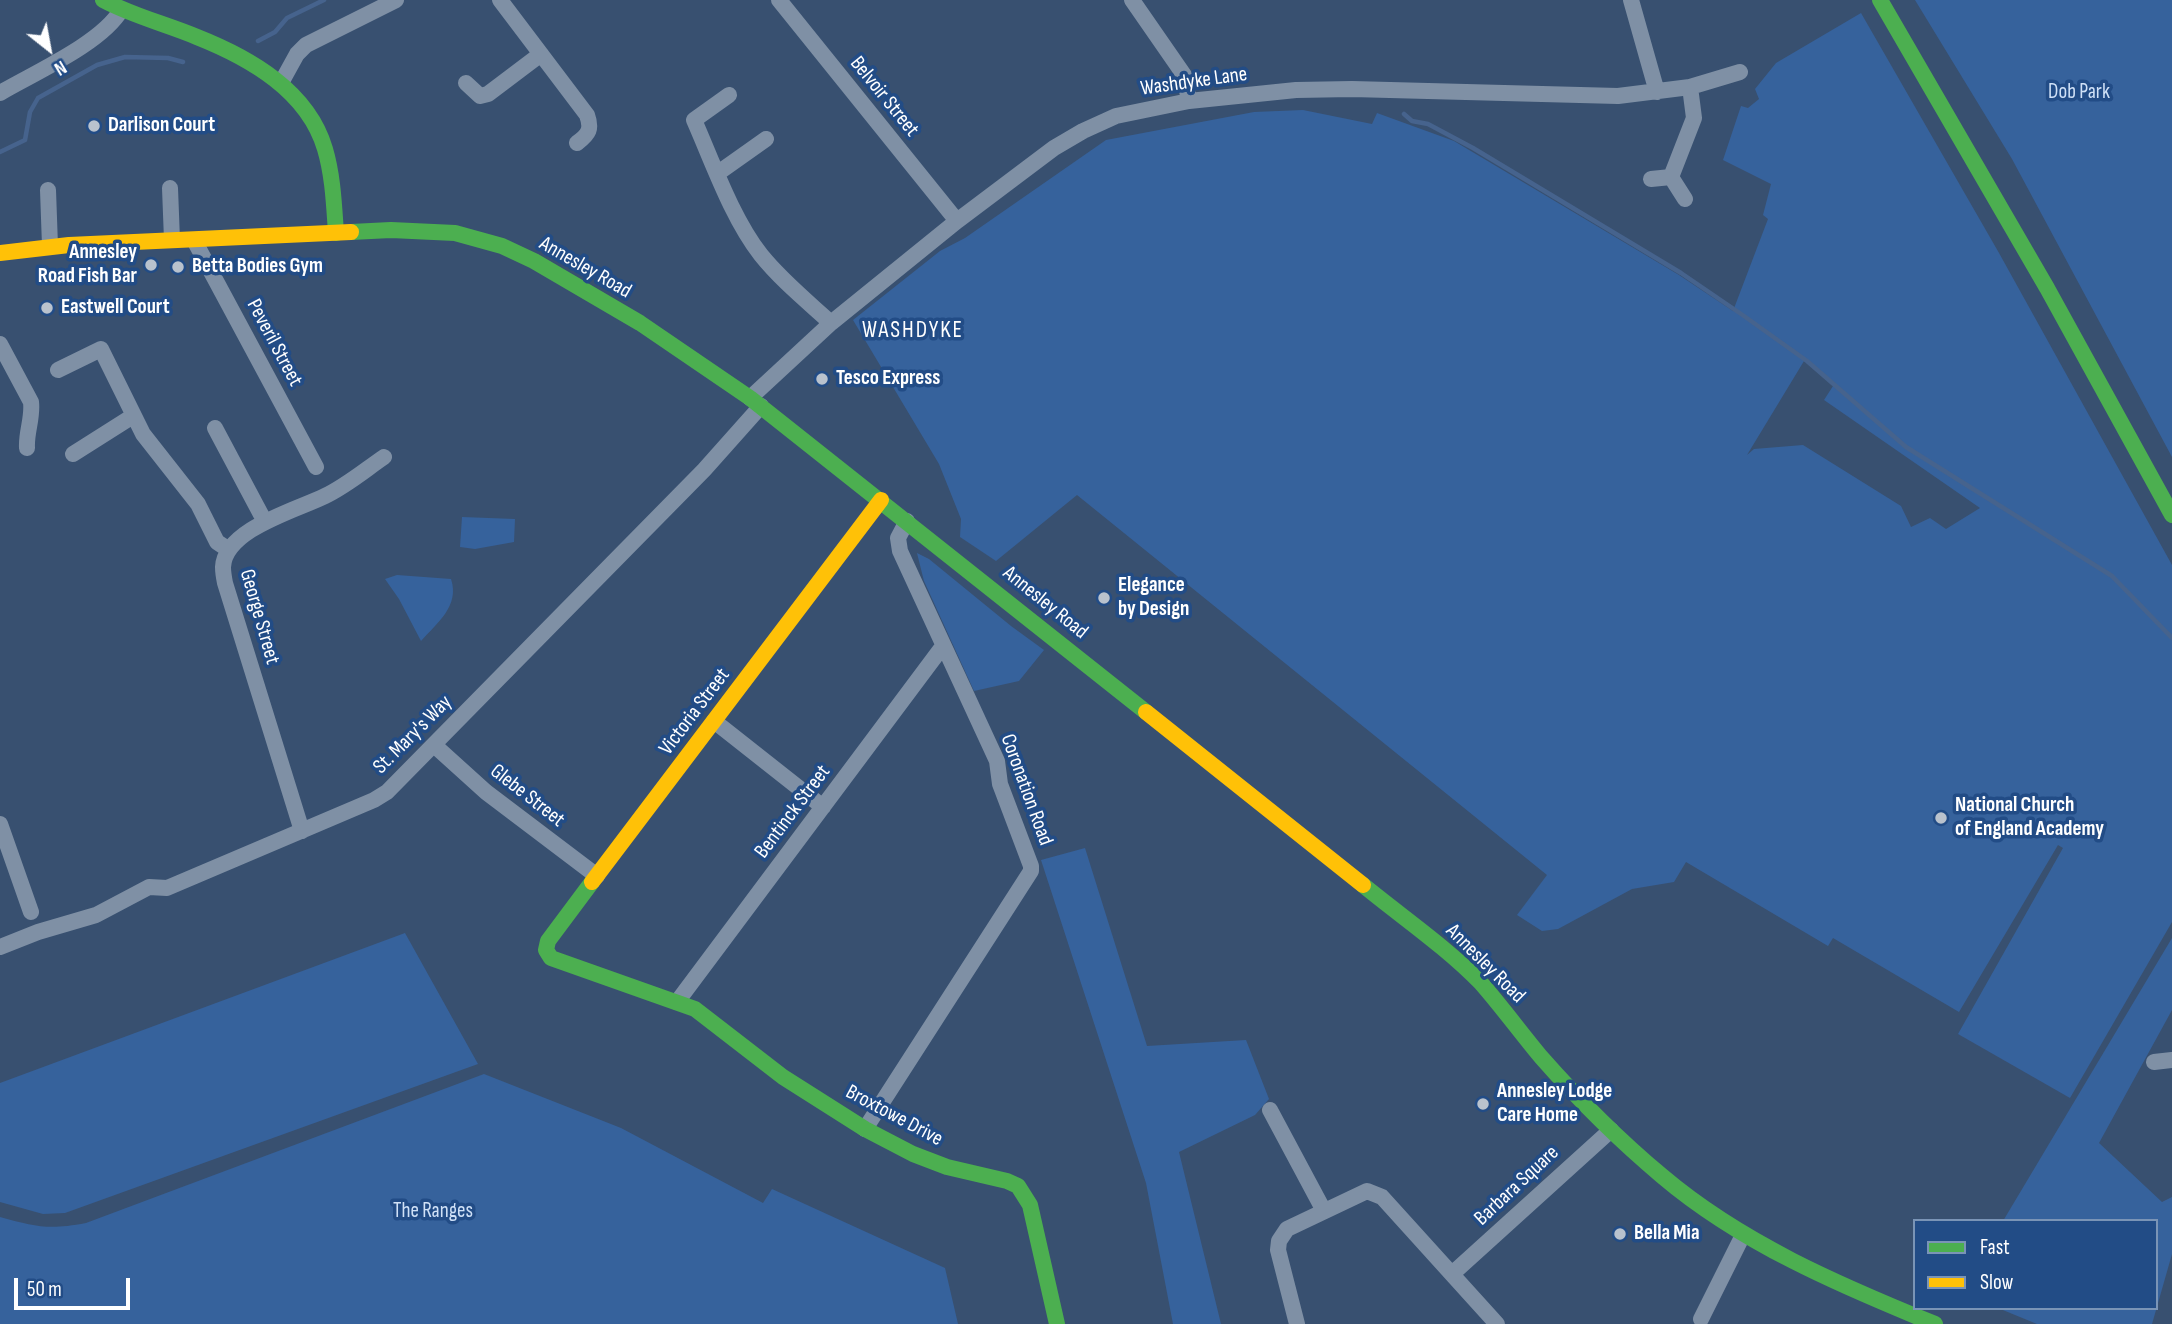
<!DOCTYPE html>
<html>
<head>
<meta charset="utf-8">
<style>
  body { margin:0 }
  #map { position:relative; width:2172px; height:1324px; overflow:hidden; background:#385070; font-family:"Sofia Sans Condensed",sans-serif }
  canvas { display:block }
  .legend { position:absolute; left:1913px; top:1219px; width:245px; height:91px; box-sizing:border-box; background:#224c86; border:2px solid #7a94b6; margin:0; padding:9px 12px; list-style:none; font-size:21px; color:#fff }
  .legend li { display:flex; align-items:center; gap:14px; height:35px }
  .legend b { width:35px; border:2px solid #7a94b6 }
  .north { position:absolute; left:14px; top:14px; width:70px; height:70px; -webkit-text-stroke:5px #224c86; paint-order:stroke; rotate:149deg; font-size:19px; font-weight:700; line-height:28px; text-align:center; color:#fff }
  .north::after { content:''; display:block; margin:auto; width:24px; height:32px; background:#fff; clip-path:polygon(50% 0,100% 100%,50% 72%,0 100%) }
  .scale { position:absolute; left:14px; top:1278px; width:116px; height:32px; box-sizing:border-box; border:4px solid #fff; border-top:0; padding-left:9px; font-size:21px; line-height:24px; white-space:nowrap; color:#fff; -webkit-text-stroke:5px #224c86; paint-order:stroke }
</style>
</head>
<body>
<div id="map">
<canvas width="2172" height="1324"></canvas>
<ul class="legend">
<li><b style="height:9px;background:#4caf50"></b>Fast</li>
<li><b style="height:9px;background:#ffc107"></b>Slow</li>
</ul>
<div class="north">N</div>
<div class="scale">50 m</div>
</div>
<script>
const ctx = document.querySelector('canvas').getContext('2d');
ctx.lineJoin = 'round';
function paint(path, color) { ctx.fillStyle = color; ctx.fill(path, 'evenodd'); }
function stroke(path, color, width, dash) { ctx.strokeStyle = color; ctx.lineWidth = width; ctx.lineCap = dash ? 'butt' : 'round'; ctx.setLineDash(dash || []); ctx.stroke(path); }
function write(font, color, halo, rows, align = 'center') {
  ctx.font = font + ' "Sofia Sans Condensed",sans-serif'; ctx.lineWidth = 7; ctx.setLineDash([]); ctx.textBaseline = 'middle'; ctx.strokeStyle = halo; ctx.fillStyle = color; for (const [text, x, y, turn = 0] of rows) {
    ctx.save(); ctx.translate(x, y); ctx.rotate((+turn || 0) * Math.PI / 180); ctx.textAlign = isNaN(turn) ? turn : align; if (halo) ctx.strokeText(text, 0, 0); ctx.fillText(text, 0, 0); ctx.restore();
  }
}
paint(new Path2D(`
  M 1915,0 L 2172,0 L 2172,457 L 2012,159 Z
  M 1861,13 L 1999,253 L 2172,565 L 2172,922 L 2070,1098 L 1958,1034 L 2063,848 L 2058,845 L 1959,1012 L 1833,938 L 1828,946 L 1686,862 L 1674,882 L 1632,889 L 1558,929 L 1542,931 L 1517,915 L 1547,875 L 1077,495 L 996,561 L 960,537 L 961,519 L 939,464 L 853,320 L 940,251 L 965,238 L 1106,140 L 1254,112 L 1303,110 L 1372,124 L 1377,113 L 1454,141 L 1679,275 L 1733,311 L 1768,219 L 1763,215 L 1771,184 L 1723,160 L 1741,106 L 1748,108 L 1759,99 L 1755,89 L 1776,63 ZM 1804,361 L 1835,383 L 1824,400 L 1980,508 L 1946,529 L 1930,518 L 1911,527 L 1901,506 L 1803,445 L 1754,449 L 1747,455 Z
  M 462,517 L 515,519 L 514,542 L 475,549 L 460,547 Z
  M 917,553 L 929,559 L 1011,626 L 1044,650 L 1019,681 L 974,691 L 924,581 Z
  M 397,575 L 451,579 C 460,606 437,623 421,641 L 399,599 L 385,579 Z
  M 1085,848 L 1147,1046 L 1246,1040 L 1269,1099 L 1255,1115 L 1179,1152 L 1221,1324 L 1173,1324 L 1146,1183 L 1041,860 Z
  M 405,933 L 478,1064 L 65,1213 L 43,1214 L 0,1202 L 0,1083 Z
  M 2172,938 L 2172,1010 L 2099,1143 L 2162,1202 L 2172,1197 L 2172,1254 L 2152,1324 L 2037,1324 L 1998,1308 L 2156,1308 L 2156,1221 L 2003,1221 Z
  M 484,1074 L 621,1128 L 763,1203 L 772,1189 L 945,1268 L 958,1324 L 0,1324 L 0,1217 C 36,1227 49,1230 86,1223 Z`), '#36629c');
stroke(new Path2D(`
  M 258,41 L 275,32 L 287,18 L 324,0
  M 1404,114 L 1412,121 L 1428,124 L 1473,148 L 1681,273 L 1744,316 L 1807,361 L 1906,447 L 2112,576 L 2172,638
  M 0,152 L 25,140 L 30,112 L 38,98 L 97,65 L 125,57 L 168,58 L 183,62`), '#46638d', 4.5);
stroke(new Path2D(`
  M 500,0 L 587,115 C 592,129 589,134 577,143
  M 779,0 L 957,221
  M 1132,0 L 1184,75 L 1189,101
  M 1631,0 L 1657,92
  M 281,83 L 297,54 L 306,45 L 396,0
  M 466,83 L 480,96 L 488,94 L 541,54
  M 0,93 C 34,73 102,43 121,10
  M 729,95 L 694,120 C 713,163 732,218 761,255 C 782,281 807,301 831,323
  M 718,173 L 766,139
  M 1671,177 L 1694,118 L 1690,87
  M 1651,179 L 1671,177 L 1685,199
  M 170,188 L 172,240
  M 48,190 L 50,246
  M 194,240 L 316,467
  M 0,344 L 31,402 C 33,418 26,432 27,448
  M 58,370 L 101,349 L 143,434 L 198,504 L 217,542 L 229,550
  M 750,398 L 831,323 L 957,221 L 1054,148 L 1083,131 L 1116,116 L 1189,101 L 1296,90 L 1352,89 L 1618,96 L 1690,87 L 1740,72
  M 215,428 L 265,522
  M 73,454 L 133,416
  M 714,721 L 823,807
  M 434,745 L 486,792 L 597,876
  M 0,824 L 31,912
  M 302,831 L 225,583 C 224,578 223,572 223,567 C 225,529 297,510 325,496 C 346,486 365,470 384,457
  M 0,947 L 38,932 L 96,915 L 149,887 L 167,888 L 374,800 L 387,792 L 704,470 L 761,406
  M 677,1002 L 943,646
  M 2154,1062 L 2172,1060
  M 1270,1110 L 1324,1211
  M 865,1129 L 1031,871 L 1031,866 L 1000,784 L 997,761 L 900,551 L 898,538 L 907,521
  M 1452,1274 L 1611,1130
  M 1701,1319 L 1743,1235
  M 1297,1324 L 1278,1250 L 1279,1241 L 1287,1229 L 1367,1191 L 1382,1197 L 1497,1324`), '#7f90a5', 16);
stroke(new Path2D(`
  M 103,0 C 133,16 166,24 197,37 C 250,58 308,91 325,149 C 333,176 334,205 336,233
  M 1880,0 L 2047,288 L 2172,515
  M 351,232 L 391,230 L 455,233 L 502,246 L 534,261 L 640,323 L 750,398 L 1146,712
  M 592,882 L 548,941 L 546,950 L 551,958 L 695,1009 L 783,1077 L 865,1129 L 913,1154 L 947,1167 L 1007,1181 L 1018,1186 L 1030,1205 L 1057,1324
  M 1363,885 C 1402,917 1446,947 1481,983 C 1502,1007 1521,1033 1541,1057 C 1578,1099 1619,1140 1662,1176 C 1741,1243 1839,1285 1935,1324`), '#4caf50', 16);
stroke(new Path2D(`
  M 0,253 L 69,245 L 351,232
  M 1146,712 L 1363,885
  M 592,882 L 881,500`), '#ffc107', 16);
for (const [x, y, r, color] of [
  [94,126,7,"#b9c2cd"],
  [151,265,7,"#b9c2cd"],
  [178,267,7,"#b9c2cd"],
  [47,308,7,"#b9c2cd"],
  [822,379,7,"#b9c2cd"],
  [1104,598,7,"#b9c2cd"],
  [1941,818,7,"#b9c2cd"],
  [1483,1104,7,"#b9c2cd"],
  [1620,1234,7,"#b9c2cd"]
]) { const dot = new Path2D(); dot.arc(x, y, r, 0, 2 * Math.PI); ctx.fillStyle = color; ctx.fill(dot); stroke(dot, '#224c86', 2.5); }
write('21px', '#fff', '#224c86', [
  ["Washdyke Lane",1194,82,-8],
  ["Belvoir Street",884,97,51],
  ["Annesley Road",585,268,30],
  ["Peveril Street",274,343,62],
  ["Annesley Road",1045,603,39],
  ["George Street",259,617,74],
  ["Victoria Street",695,712,-53],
  ["St. Mary's Way",413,735,-45],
  ["Coronation Road",1026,790,70],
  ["Glebe Street",527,796,38],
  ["Bentinck Street",793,812,-53],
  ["Annesley Road",1485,964,45],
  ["Broxtowe Drive",894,1116,28],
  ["Barbara Square",1517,1186,-43]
]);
write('21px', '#d0e1f7', '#224c86', [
  ["Dob Park",2079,93],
  ["The Ranges",433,1212]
]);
write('bold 21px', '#fff', '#224c86', [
  ["Darlison Court",108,126],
  ["Annesley",137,253,"right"],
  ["Road Fish Bar",137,277,"right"],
  ["Betta Bodies Gym",192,267],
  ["Eastwell Court",61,308],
  ["Tesco Express",836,379],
  ["Elegance",1118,586],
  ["by Design",1118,610],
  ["National Church",1955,806],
  ["of England Academy",1955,830],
  ["Annesley Lodge",1497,1092],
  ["Care Home",1497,1116],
  ["Bella Mia",1634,1234]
], 'left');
ctx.letterSpacing = '2px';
write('23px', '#fff', '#224c86', [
  ["WASHDYKE",913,331]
]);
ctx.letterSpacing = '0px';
</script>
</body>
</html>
